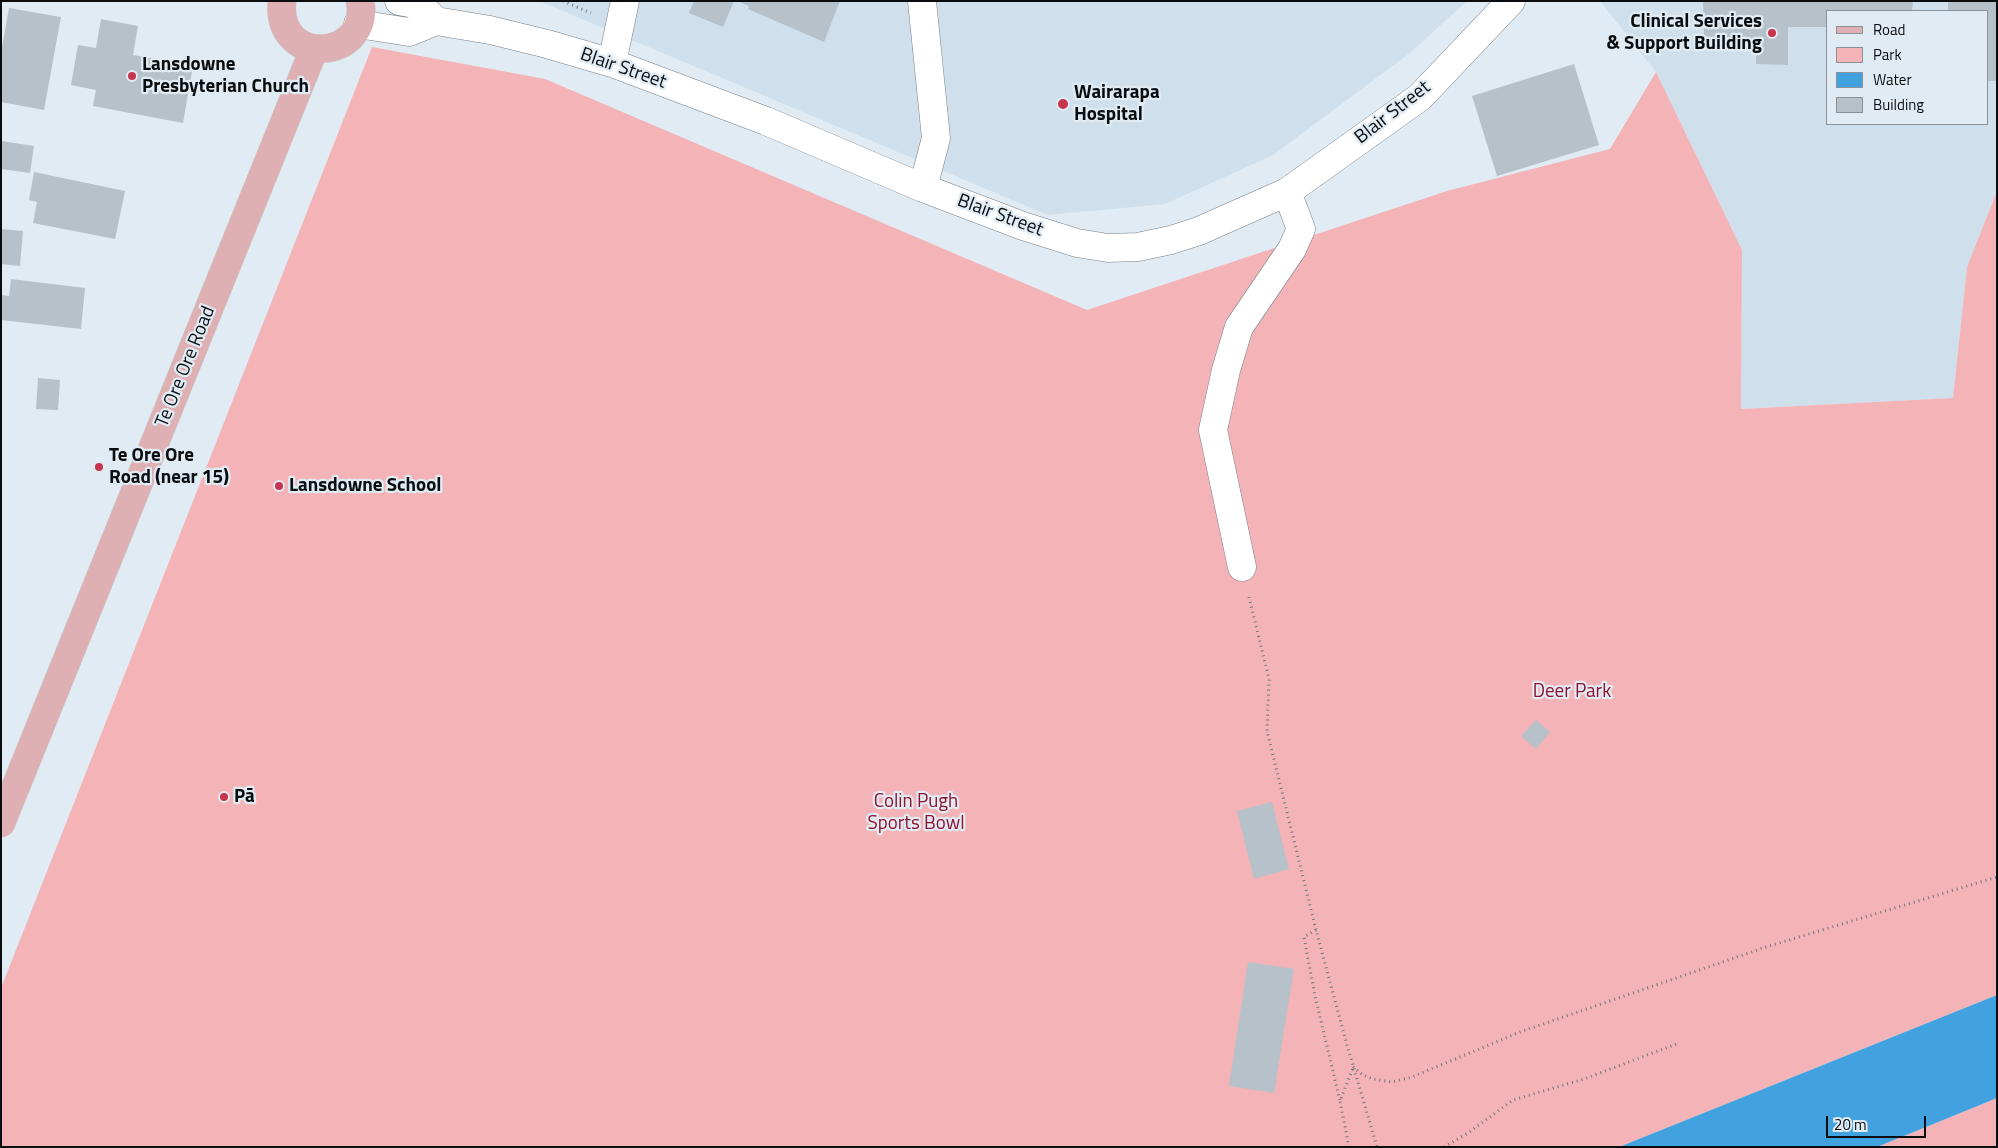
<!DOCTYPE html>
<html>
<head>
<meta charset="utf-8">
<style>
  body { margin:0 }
  #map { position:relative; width:1998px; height:1148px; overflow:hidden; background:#e0ebf3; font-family:"Titillium Web",sans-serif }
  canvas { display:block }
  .frame { position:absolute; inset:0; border:2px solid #090d0f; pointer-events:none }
  .legend { position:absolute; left:1826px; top:10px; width:162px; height:115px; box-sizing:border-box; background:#e0ebf3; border:1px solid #8a9298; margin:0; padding:6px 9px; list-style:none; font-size:15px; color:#090d0f }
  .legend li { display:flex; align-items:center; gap:10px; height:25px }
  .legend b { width:25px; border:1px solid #8a9298 }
  .scale { position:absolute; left:1826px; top:1116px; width:100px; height:22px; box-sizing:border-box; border:2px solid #090d0f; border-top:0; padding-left:6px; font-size:15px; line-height:18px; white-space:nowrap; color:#090d0f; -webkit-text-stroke:4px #e0ebf3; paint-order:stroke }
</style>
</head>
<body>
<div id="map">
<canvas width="1998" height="1148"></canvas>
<div class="frame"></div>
<ul class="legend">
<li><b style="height:6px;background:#dfb0b3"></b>Road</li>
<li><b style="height:14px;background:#f4b3b6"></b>Park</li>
<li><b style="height:14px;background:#42a2e0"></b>Water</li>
<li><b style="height:14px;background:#b7c1c9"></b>Building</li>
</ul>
<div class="scale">20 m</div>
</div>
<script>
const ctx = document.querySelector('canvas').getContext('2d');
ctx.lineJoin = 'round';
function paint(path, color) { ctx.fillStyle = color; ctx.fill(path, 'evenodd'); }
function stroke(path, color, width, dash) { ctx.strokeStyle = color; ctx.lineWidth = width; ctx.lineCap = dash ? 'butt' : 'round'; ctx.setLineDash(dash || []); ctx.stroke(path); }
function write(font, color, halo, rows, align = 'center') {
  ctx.font = font + ' "Titillium Web",sans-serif'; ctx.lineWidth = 4.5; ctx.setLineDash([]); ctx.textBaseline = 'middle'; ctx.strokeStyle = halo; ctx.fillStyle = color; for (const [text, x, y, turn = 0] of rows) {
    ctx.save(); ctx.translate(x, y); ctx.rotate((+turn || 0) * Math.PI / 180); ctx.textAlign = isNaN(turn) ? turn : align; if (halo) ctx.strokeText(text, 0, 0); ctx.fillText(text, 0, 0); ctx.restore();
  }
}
paint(new Path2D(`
  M 539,1 L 1467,1 L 1410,53 L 1273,155 L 1165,204 L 1048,215 Z
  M 1600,1 L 1997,1 L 1997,191 L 1967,267 L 1953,398 L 1741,409 L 1742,250 L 1656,72 ZM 1827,11 L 1987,11 L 1987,124 L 1827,124 Z`), '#cfe0ec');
paint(new Path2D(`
  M 372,47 L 545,79 L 1087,310 L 1447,191 L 1610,149 L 1656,72 L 1742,250 L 1741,409 L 1953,398 L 1967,267 L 1997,191 L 1997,995 L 1619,1147 L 1,1147 L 1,988 Z
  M 1997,1098 L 1997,1147 L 1877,1147 Z`), '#f4b3b6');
paint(new Path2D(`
  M 1997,995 L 1997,1098 L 1877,1147 L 1619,1147 Z`), '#42a2e0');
paint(new Path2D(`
  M 694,1 L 734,1 L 723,27 L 689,13 Z
  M 737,1 L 840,1 L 824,42 L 748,9 L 749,6 Z
  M 1703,1 L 1913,1 L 1912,11 L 1827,11 L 1827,27 L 1788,27 L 1788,65 L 1756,64 L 1756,39 L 1704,38 Z
  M 1948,1 L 1997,1 L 1997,81 L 1987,81 L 1987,11 L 1948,11 Z
  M 9,8 L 61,17 L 44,110 L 1,102 L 1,53 Z
  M 101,19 L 138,26 L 133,55 L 193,66 L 183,123 L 93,106 L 96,90 L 71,85 L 78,45 L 96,48 Z
  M 1574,64 L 1599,145 L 1497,176 L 1472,96 Z
  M 2,141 L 34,146 L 30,173 L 1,169 Z
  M 34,172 L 125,191 L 115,239 L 33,223 L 37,202 L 29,200 Z
  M 1,229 L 23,231 L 20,266 L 1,264 Z
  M 11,279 L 85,288 L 81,329 L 1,320 L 1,295 L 9,296 Z
  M 38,378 L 60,380 L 58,410 L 36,409 Z
  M 1536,720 L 1550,732 L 1536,749 L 1521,736 Z
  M 1272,802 L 1289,869 L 1254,879 L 1237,811 Z
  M 1248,962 L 1294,969 L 1274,1093 L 1229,1086 Z`), '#b7c1c9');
const minor = new Path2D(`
  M 399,1 L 420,5 L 436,21
  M 922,1 L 936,138 L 923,188
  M 358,24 L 409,32 L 436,21 L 490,30 L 547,44 L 612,63 L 766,121 L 923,188 L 1023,226 L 1077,243 L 1108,248 L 1138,247 L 1171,240 L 1199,231 L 1287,192 L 1420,97 L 1511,1
  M 612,63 L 625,1
  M 1242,567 L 1213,430 L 1226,370 L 1239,327 L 1292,249 L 1301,229 L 1287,192`);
const major = new Path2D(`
  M 282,1 C 275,69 372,60 360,1
  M 1,823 L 314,49`);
stroke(minor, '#788189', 29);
stroke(major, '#c9caca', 29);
stroke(new Path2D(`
  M 563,1 L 591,13
  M 1249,597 L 1269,679 L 1267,731 L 1316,930 L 1347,1045 L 1377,1147
  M 1316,930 L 1304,937 L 1315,996 L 1340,1101
  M 1353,1067 L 1363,1075 L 1373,1079 L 1392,1082 L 1412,1077 L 1520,1032 L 1766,947 L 1997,877
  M 1349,1147 L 1340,1101 L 1353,1068
  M 1444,1147 L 1468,1133 L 1513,1100 L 1584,1079 L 1679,1043`), '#6f777b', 3, [1, 4]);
stroke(minor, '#fff', 28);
stroke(major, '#dfb0b3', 28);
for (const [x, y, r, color] of [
  [1772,33,5,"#c6354d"],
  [132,76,5,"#c6354d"],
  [1063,104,6,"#c6354d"],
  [99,467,5,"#c6354d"],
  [279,486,5,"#c6354d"],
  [224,797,5,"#c6354d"]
]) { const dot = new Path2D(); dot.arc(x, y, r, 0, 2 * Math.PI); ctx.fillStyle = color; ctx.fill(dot); stroke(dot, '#e0ebf3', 2); }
write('bold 19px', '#090d0f', '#e0ebf3', [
  ["Clinical Services",1762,22,"right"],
  ["& Support Building",1762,44,"right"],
  ["Lansdowne",142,65],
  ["Presbyterian Church",142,87],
  ["Wairarapa",1074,93],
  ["Hospital",1074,115],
  ["Te Ore Ore",109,456],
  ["Road (near 15)",109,478],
  ["Lansdowne School",289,486],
  ["Pā",234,797]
], 'left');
write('19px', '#090d0f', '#e0ebf3', [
  ["Blair Street",623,69,19],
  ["Blair Street",1393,113,-38],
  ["Blair Street",1000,216,20],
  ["Te Ore Ore Road",186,367,-68]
]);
write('19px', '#91122e', '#e0ebf3', [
  ["Deer Park",1572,692],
  ["Colin Pugh",916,802],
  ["Sports Bowl",916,824]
]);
</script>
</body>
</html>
